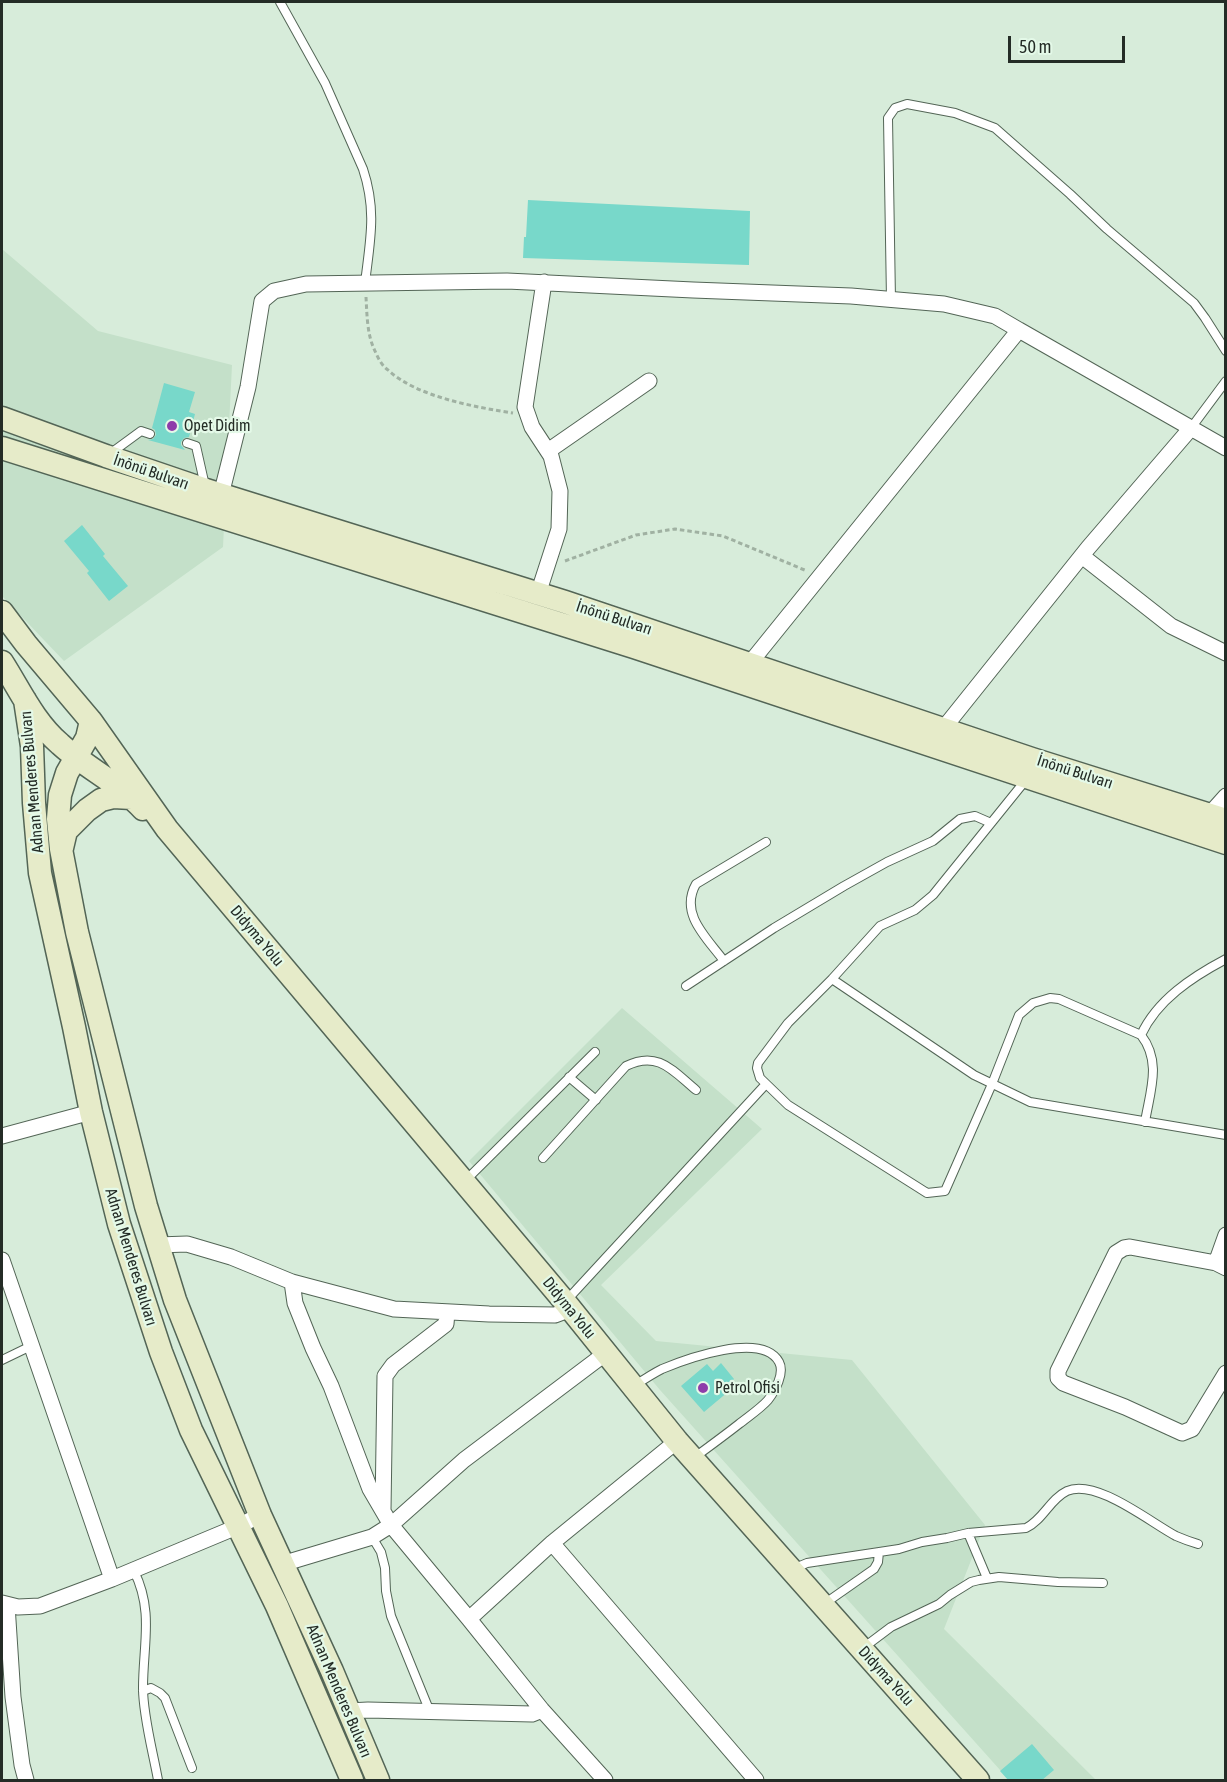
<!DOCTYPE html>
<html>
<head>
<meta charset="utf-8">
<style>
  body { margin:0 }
  #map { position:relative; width:1227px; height:1782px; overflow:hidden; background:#d7ecda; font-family:"Asap Condensed",sans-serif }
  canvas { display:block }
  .frame { position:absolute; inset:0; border:3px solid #242c26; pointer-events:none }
  .scale { position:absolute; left:1008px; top:36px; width:117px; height:27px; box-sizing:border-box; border:3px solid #242c26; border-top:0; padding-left:8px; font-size:18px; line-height:21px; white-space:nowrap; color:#242c26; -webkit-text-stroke:4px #e4f9e8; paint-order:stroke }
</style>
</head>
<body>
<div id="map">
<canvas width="1227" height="1782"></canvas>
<div class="frame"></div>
<div class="scale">50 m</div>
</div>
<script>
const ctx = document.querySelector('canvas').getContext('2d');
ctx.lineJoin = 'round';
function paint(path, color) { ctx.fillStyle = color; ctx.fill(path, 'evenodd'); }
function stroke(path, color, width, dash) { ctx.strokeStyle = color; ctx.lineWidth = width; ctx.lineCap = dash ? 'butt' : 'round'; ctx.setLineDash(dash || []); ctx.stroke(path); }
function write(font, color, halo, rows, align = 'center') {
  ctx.font = font + ' "Asap Condensed",sans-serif'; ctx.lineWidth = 4.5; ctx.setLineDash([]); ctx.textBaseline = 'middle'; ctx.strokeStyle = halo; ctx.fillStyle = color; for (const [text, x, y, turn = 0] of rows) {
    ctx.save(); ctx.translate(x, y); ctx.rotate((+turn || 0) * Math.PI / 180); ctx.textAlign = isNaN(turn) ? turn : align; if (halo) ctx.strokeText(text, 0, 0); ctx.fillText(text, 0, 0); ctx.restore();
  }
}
paint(new Path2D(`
  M 2,249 L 98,331 L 232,365 L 223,547 L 64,661 L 2,596 Z
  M 622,1008 L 762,1129 L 601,1285 L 656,1341 L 852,1360 L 985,1525 L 944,1629 L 1096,1780 L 1009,1780 L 660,1390 L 469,1161 Z`), '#c4e0c9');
paint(new Path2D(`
  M 528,200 L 750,211 L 749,265 L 523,258 L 524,237 L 526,237 Z
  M 164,383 L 195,392 L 189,412 L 195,414 L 189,437 L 184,438 L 181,442 L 181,445 L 185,450 L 148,440 L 153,439 L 156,435 L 155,430 L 152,428 Z
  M 82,525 L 105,554 L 103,556 L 128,586 L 109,601 L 87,573 L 89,571 L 64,541 Z
  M 721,1363 L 734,1379 L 726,1387 L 729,1391 L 704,1412 L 681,1386 L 707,1364 L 713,1371 Z
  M 1032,1744 L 1054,1770 L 1042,1780 L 1008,1780 L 1000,1771 Z`), '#78d8ca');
const lane = new Path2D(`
  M 280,2 L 325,83 L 363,169 C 377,211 370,241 365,283
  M 891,300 L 888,118 L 895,108 L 907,104 L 955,113 L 995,128 L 1070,194 L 1107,229 L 1194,303 L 1205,318 L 1226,351
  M 1191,428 L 1226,381
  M 187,443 L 196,446 L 205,486
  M 111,453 L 141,431 L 150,434
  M 1025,781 L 933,895 L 915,910 L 880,926 L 832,979 L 788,1023 L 758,1063 L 757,1068 L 760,1078 L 788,1105 L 927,1193 L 945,1191 L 992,1084 L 1019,1015 L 1033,1003 L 1050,998 L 1059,999 L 1141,1035 C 1162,1062 1150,1091 1145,1122
  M 724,961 C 707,938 679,914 696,884 L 766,842
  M 832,979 L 974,1075 L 1030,1102 L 1226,1135
  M 686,986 L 774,928 L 844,886 L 887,862 L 933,841 L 960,819 L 975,816 L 991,823
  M 1141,1035 C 1157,1000 1192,977 1226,959
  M 569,1077 L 596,1100
  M 543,1158 L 626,1066 C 658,1050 673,1071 696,1090
  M 465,1181 L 595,1052
  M 566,1301 L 766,1084
  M 2,1360 L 31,1346
  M 634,1386 C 643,1380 652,1374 662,1369 C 686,1359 762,1331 779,1362 C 785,1373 775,1391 768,1400 C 760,1409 749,1416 739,1424 C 725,1435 710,1446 695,1457
  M 968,1533 L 987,1578
  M 372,1537 L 381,1552 L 385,1568 L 386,1591 L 391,1616 L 430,1712
  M 795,1568 L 807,1563 L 899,1549 L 922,1542 L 947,1538 L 968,1533 L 1026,1528 C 1043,1520 1050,1499 1067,1491 C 1096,1478 1151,1523 1176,1536 C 1183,1539 1191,1542 1198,1544
  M 134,1571 C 154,1611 143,1645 143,1688 C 143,1716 153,1752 158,1780
  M 824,1604 L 874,1569 L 878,1562 L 879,1552
  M 863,1648 L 891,1627 L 939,1604 L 950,1595 L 971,1582 L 979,1580 L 999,1577 L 1058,1582 L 1103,1583
  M 143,1691 L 151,1688 L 160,1693 L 165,1698 L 192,1768`);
const street = new Path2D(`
  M 548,451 L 649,381
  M 221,495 L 248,387 L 262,301 L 274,291 L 306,284 L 507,281 L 693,290 L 851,296 L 944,304 L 995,316 L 1019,330
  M 1082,556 L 1171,626 L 1226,653
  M 538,594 L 559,529 L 560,491 L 551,456 L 532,427 L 525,407 L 544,282
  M 750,663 L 1019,330 L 1226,448
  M 943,729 L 1088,548 L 1191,428
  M 1209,815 L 1226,796
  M 2,1136 L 91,1112
  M 158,1245 L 187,1244 L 231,1257 L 292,1282 L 394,1309 L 489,1314 L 555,1315 L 571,1309
  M 2,1260 L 112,1579
  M 1216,1263 L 1226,1235
  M 1226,1268 L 1216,1263 L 1130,1247 L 1124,1248 L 1116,1253 L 1058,1371 L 1058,1378 L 1063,1383 L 1125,1407 L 1182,1433 L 1192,1429 L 1226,1373
  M 292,1282 L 295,1303 L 313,1348 L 331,1386 L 370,1489 L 391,1525 L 469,1619 L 542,1710 L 605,1780
  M 383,1510 L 385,1376 L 393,1365 L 446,1324 L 447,1312
  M 552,1543 L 756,1780
  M 282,1564 L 372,1537 L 391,1525 L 464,1460 L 606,1353
  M 2,1603 L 18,1607 L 40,1606 L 112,1579 L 239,1526 L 260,1515
  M 7,1605 L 13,1697 L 22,1765 L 26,1780
  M 469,1619 L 552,1543 L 677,1441
  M 349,1711 L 368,1710 L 532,1714 L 542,1710`);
const secondary = new Path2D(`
  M 2,418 L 106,456 L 206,490 L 565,602 L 1032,759 L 1226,820
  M 2,448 L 634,647 L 1226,843
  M 2,612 L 26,644 L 91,721 L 167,829 L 565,1302 L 677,1441 L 978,1780
  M 2,662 C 20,690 34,722 60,744 C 86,768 119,783 143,809
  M 25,700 L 32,746 L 34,803 L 40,873 L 74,1027 L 91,1112 L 119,1224 L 161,1352 L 191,1430 L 277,1606 L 352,1780
  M 91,721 L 87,738 L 67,773 L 60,795 L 58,819 L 61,849 L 77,932 L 146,1206 L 175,1300 L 260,1515 L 332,1671 L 378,1780
  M 62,848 L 66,831 L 87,810 L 101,800 L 113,797 L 132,798`);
stroke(lane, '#536556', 10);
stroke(street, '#536556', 17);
stroke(secondary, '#536556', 25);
stroke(new Path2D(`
  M 366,297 C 367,315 367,335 375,351 C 378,358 382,366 388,370 C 417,397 475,407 513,413
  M 565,561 L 636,535 L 675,529 L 723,536 L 807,571`), '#a0b1a2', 3, [4.5, 3]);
stroke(lane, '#fff', 8);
stroke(street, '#fff', 15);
stroke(secondary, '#e6ebc9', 22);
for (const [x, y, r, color] of [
  [172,426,6,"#8e3caa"],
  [703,1388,6,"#8e3caa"]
]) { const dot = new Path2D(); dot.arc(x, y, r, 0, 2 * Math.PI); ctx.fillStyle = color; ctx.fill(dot); stroke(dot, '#e4f9e8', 2); }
write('16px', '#242c26', '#e4f9e8', [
  ["Opet Didim",184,426],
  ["Petrol Ofisi",715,1388]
], 'left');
write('16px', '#242c26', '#e4f9e8', [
  ["İnönü Bulvarı",151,472,19],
  ["İnönü Bulvarı",614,618,18],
  ["İnönü Bulvarı",1075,772,18],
  ["Adnan Menderes Bulvarı",32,782,-95],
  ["Didyma Yolu",257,936,50],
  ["Adnan Menderes Bulvarı",131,1257,73],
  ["Didyma Yolu",569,1308,51],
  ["Didyma Yolu",886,1676,48],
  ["Adnan Menderes Bulvarı",339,1691,67]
]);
</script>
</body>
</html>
